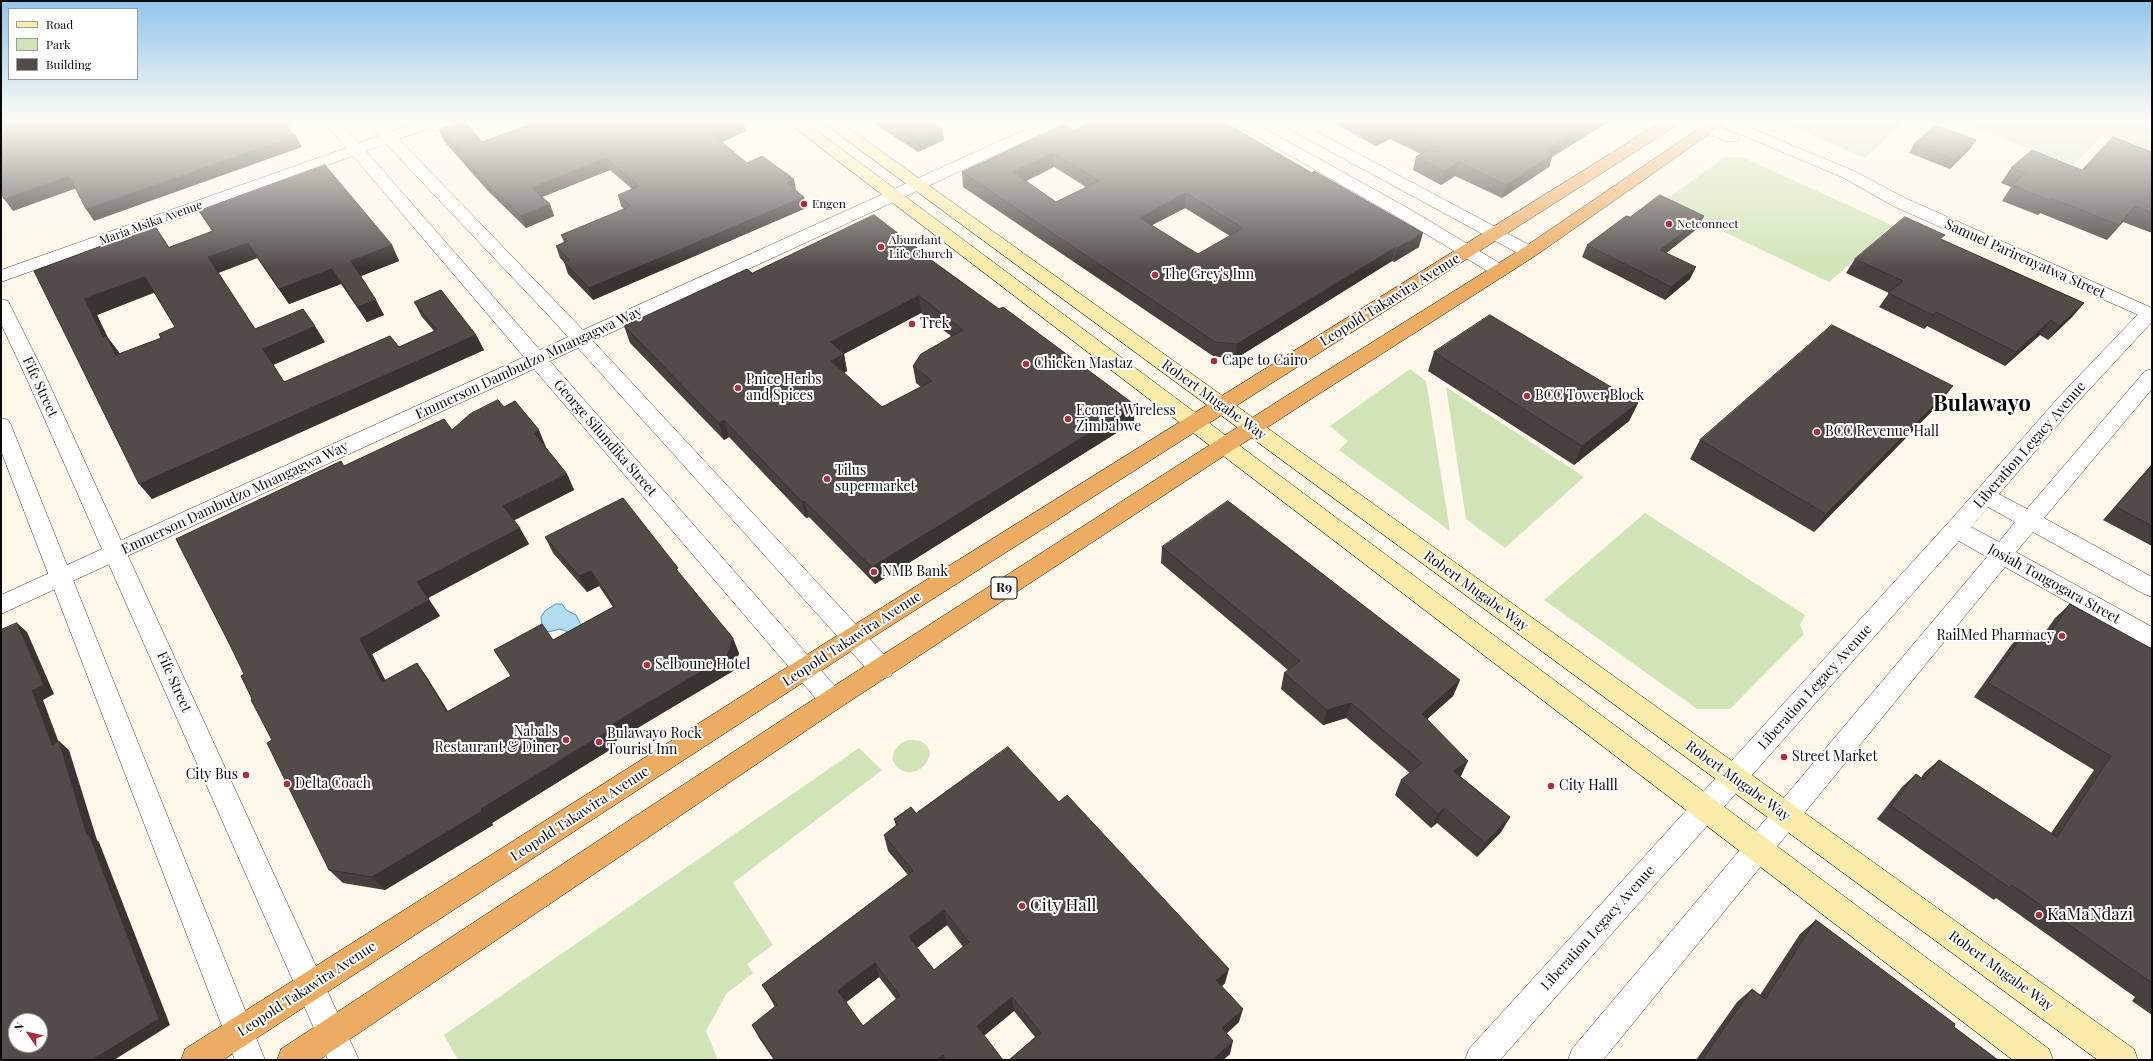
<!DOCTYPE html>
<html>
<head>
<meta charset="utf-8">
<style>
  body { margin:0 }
  #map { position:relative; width:2153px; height:1061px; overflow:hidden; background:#fdf8e9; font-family:"Playfair Display",serif }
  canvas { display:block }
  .frame { position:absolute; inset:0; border:2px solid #0a0a0a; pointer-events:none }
  .legend { position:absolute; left:8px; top:8px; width:130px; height:72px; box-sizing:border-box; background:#fff; border:1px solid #9d9d9d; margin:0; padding:5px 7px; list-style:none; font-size:12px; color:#0a0a0a }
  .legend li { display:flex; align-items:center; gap:8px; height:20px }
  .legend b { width:20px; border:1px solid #9d9d9d }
  .north { position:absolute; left:8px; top:1013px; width:40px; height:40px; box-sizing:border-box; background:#fff; border:1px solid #9d9d9d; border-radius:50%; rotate:304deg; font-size:11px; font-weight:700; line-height:16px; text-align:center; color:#0a0a0a }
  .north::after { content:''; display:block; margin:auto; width:14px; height:18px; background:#af2e3c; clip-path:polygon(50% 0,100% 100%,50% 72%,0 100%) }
</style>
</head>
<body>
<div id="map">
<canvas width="2153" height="1061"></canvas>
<div class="frame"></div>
<ul class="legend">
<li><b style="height:5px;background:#f9eba9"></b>Road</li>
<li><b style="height:11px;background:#d1e4b7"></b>Park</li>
<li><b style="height:11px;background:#524b48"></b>Building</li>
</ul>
<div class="north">N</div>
</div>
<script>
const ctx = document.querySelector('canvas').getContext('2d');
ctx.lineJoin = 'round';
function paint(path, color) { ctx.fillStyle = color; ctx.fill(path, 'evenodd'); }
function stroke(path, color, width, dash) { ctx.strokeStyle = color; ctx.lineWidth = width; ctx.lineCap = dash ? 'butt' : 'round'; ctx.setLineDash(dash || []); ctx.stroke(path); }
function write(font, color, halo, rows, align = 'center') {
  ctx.font = font + ' "Playfair Display",serif'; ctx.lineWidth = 4; ctx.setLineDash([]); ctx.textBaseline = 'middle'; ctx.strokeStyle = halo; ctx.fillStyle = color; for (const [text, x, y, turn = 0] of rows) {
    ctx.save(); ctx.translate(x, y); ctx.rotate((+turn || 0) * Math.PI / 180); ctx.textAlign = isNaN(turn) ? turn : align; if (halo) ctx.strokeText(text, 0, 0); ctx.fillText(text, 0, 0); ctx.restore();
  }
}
paint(new Path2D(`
  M 1793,121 L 1906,121 L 1865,158 L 1787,125 Z
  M 1957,121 L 2152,121 L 2152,153 L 2104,135 L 2073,165 Z
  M 1725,157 L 1742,157 L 1894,226 L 1829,282 L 1662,202 Z
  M 1410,369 L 1426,381 L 1450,531 L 1339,450 L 1348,441 L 1330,426 Z
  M 1446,387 L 1584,477 L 1505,548 L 1466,519 Z
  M 1645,513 L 1805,615 L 1800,625 L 1804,634 L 1730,709 L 1697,709 L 1544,600 Z
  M 908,740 C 919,739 927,742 930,753 C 927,773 903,780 893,761 C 892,750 898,744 908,740 Z
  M 859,748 L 882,770 L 733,883 L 773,945 L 747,964 L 753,973 L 727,993 L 706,1031 L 718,1060 L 458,1060 L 444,1035 Z`), '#d1e4b7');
const water = new Path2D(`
  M 556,604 L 562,604 L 566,610 L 576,615 L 581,625 L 571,633 L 560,629 L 548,632 L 542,625 L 541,617 L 545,611 Z`);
paint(water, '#b2ddf1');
stroke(water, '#3f96c2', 1);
const minor = new Path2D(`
  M 323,121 L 339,121 L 359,143 L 379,136 L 365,121 L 382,121 L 392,131 L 421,121 L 444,121 L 441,124 L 399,139 L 583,330 L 1044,121 L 1065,121 L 1062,124 L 593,341 L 891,662 L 894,669 L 891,676 L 882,679 L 873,676 L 578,348 L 550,361 L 841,693 L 844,700 L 841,707 L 832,710 L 823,707 L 534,369 L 1,614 L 1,595 L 524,357 L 353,156 L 1,282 L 1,270 L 346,148 ZM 386,144 L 549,316 L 568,337 L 540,350 L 366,151 Z
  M 1232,121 L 1251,121 L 1413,211 L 1506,267 L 1509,271 L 1506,275 L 1500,276 L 1494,275 L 1401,219 L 1235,124 Z
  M 1277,121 L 1297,121 L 1535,248 L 1538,252 L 1535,256 L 1529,257 L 1523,256 L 1280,124 Z
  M 2149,308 L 2152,309 L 2152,322 L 2073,407 L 1999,494 L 2027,509 L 2145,371 L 2152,369 L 2152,389 L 2044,518 L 2152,577 L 2152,597 L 2144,594 L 2033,532 L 2016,552 L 2152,627 L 2152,648 L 2144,645 L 2005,567 L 1603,1060 L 1568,1060 L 1572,1049 L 1987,557 L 1959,541 L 1500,1060 L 1465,1060 L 1469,1049 L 1948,523 L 2059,397 L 2142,310 ZM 1988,507 L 2015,522 L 1999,542 L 1971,527 Z`);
const tertiary = new Path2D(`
  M 1685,121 L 1706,121 L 1737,135 L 1739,138 L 1737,141 L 1725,141 L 1688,124 Z
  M 1713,121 L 1734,121 L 1854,171 L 1905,198 L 2152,308 L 2152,321 L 1893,206 L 1842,177 L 1716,124 Z
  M 1,299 L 8,301 L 46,377 L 359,1060 L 328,1060 L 26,377 L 1,324 Z
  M 1,418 L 8,420 L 11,425 L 265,1060 L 235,1060 L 1,451 Z`);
const secondary = new Path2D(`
  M 786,121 L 804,121 L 2049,1049 L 2053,1060 L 2013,1060 Z
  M 821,121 L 839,121 L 2134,1049 L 2138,1060 L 2098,1060 Z`);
const trunk = new Path2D(`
  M 1663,121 L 1682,121 L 1679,124 L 862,644 L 223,1060 L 181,1060 L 185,1049 L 846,630 Z
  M 1710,121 L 1728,121 L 1535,256 L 1297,408 L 841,707 L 319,1060 L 277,1060 L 281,1049 L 823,693 L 1283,398 L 1523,248 Z`);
stroke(minor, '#3d3d3d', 1);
stroke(tertiary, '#3d3d3d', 1);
stroke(secondary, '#2c2c2c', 1);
stroke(trunk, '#1b1b1b', 1);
paint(minor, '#fff');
paint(tertiary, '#fff');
paint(secondary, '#f9eba9');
paint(trunk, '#ecac62');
paint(new Path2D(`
  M 870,121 L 931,121 L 942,128 L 944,140 L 918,152 Z
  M 1330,121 L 1610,121 L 1552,157 L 1549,167 L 1502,198 L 1455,176 L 1441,185 L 1413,170 L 1416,157 L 1421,154 L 1390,139 L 1376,146 Z
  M 439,130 L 482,142 L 746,131 L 722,142 L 747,163 L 796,190 L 804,197 L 806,208 L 593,300 L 568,274 L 564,262 L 560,258 L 556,246 L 564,242 L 561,235 L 624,209 L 621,206 L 618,195 L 632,189 L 610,170 L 542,197 L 550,204 L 554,216 L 526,228 L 488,191 L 444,141 Z
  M 1074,130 L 1419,247 L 1394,262 L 1392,261 L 1235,359 L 1213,356 L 963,187 L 962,172 ZM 1054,167 L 1086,187 L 1056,202 L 1026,181 ZM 1185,208 L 1230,236 L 1198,254 L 1152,225 Z
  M 1976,140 L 1970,149 L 1950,169 L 1909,153 L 1914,144 Z
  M 2152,152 L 2152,233 L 2123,222 L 2107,240 L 2040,213 L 2038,215 L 2002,201 L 2011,187 L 2001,183 L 2011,168 L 2082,170 Z
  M 199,211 L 392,245 L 399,261 L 360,276 L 384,315 L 367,322 L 341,284 L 289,304 L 257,258 L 218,273 L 255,329 L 325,342 L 273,365 L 284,382 L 399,347 L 434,331 L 422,317 L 414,302 L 476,335 L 484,350 L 152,499 L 34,271 L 155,226 L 169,247 L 212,231 ZM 154,292 L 175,327 L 161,338 L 120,354 L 118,351 L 108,338 L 97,315 Z
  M 1704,216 L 1698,228 L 1666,253 L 1690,279 L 1665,300 L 1582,257 L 1587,245 L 1630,217 Z
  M 1942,239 L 2084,303 L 2072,317 L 2048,340 L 2040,335 L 2005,366 L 1927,326 L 1924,329 L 1879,307 L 1889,293 L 1846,273 L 1855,259 Z
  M 929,259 L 1134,422 L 875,584 L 809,517 L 806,518 L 729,437 L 724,440 L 630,343 L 624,326 L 752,273 ZM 921,313 L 951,336 L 913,366 L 916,383 L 921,387 L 882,407 L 844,373 L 847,371 L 844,354 Z
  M 1434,352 L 1638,403 L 1629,421 L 1574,465 L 1428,371 Z
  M 1939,404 L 1814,532 L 1690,459 L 1700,440 Z
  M 504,407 L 546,447 L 545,447 L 567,474 L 574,490 L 514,520 L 529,544 L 428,598 L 440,616 L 372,654 L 385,681 L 417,663 L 428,679 L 448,711 L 511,676 L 553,640 L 613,607 L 599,586 L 587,592 L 553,553 L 545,537 L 680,575 L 739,653 L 733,671 L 614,742 L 616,746 L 492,823 L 493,825 L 385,890 L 343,883 L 329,870 L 272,740 L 252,699 L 244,674 L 344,466 L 452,430 Z
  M 2152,464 L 2152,546 L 2103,520 Z
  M 1162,547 L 1460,680 L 1453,696 L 1427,719 L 1461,776 L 1460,776 L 1510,817 L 1501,832 L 1477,857 L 1437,823 L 1431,828 L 1395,795 L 1401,780 L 1410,773 L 1346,718 L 1323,725 L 1281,689 L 1284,673 L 1288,670 L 1161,563 Z
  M 2070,604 L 2152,649 L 2152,1015 L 2132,1001 L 2135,997 L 1996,898 L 1994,900 L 1877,819 L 1902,787 L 1916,774 L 1921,778 L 1924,773 L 1939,760 L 2051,833 L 2094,770 L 1974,697 L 2012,644 L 2027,630 L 2041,638 L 2055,618 Z
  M 916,813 L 1225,983 L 1222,986 L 1239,1022 L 1227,1033 L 1230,1054 L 1223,1060 L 1009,1060 L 1035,1037 L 1014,1011 L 984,1036 L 1003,1060 L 774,1060 L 759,1038 L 752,1025 L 775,1007 L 770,998 L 762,985 L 908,875 L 888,851 L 884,835 L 896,826 L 894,819 ZM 947,925 L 963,947 L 934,970 L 917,948 ZM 879,977 L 896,999 L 863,1026 L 846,1002 Z
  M 1816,920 L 1954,1027 L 1998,1060 L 1696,1060 L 1737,1002 L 1752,989 L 1760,995 L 1800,934 Z`), '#47403e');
paint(new Path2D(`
  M 281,121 L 292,121 L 294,123 L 286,126 Z
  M 741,121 L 744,121 L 746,131 L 715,145 L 712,134 Z
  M 1594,121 L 1610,121 L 1552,157 L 1549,167 L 1502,198 L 1506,185 L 1546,150 Z
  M 1393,126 L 1390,139 L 1376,146 L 1379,133 Z
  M 942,128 L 944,140 L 918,152 L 917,140 Z
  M 296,136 L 302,147 L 94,221 L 86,209 Z
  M 1976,140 L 1970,149 L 1950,169 L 1955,160 Z
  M 1054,153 L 1054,167 L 1014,187 L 1013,172 Z
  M 606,158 L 610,170 L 537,199 L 532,188 Z
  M 1459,162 L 1455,176 L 1441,185 L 1444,171 Z
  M 69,176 L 77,188 L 13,211 L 4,199 Z
  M 794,179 L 796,190 L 786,183 Z
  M 1186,193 L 1185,208 L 1139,232 L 1140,218 Z
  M 804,197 L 806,208 L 593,300 L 589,288 Z
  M 2051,198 L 2040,213 L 2038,215 L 2049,200 Z
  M 550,204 L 554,216 L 526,228 L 521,216 Z
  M 2135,206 L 2123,222 L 2107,240 L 2119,225 Z
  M 1704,216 L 1698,228 L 1655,262 L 1660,250 Z
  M 155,226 L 165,241 L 179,263 L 168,248 Z
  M 1423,233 L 1419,247 L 1394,262 L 1397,248 Z
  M 248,243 L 257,258 L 218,273 L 208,257 Z
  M 392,245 L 399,261 L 359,277 L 351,261 Z
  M 1396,247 L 1392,261 L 1235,359 L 1237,344 Z
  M 1696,267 L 1690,279 L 1665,300 L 1671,287 Z
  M 332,269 L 341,284 L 289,304 L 279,289 Z
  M 145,277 L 156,292 L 97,315 L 108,338 L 118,351 L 128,371 L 103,337 L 85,299 Z
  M 919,296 L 921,313 L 834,359 L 831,342 Z
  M 376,300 L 384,315 L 367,322 L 358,307 Z
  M 2084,303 L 2072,317 L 2048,340 L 2059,326 Z
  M 1936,312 L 1927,326 L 1924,329 L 1933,315 Z
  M 2051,320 L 2040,335 L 2005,366 L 2016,352 Z
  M 315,326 L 325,342 L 273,365 L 294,397 L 263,349 Z
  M 476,335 L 484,350 L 152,499 L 139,484 Z
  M 844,354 L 847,371 L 834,378 L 831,361 Z
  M 1953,386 L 1939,404 L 1814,532 L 1826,514 Z
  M 1638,403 L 1629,421 L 1574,465 L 1582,446 Z
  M 1135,405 L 1134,422 L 875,584 L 872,567 Z
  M 724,420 L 729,437 L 724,440 L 719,423 Z
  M 539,430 L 546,447 L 542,449 L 534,433 Z
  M 567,474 L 574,490 L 511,522 L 503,506 Z
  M 804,501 L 809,517 L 806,518 L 802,502 Z
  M 520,528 L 529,544 L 428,598 L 440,616 L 372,654 L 394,697 L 382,682 L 360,639 L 417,582 Z
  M 591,571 L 599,586 L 587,592 L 579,576 Z
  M 17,623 L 27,632 L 54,694 L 43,700 L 62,751 L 59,741 L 69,750 L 97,840 L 99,842 L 170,1025 L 114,1060 L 92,1060 L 87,835 L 52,745 L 32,691 Z
  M 733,638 L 739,653 L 733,671 L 614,742 L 616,746 L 492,823 L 493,825 L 385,890 L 372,877 L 481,809 L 606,728 Z
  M 417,663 L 428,679 L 457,727 L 447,712 Z
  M 1460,680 L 1453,696 L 1415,730 L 1422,714 Z
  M 1351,703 L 1346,718 L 1323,725 L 1327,710 Z
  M 1468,761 L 1461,776 L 1446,786 L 1453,771 Z
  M 1444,808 L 1437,823 L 1431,828 L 1438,814 Z
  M 1510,817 L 1501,832 L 1477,857 L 1485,843 Z
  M 944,910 L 947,925 L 912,951 L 909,937 Z
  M 875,963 L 879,977 L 844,1004 L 838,991 Z
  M 1229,969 L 1225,983 L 1213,994 L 1216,980 Z
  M 1012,997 L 1014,1011 L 979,1039 L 977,1026 Z
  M 1243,1009 L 1239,1022 L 1218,1041 L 1222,1028 Z
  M 1233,1041 L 1230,1054 L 1223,1060 L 1213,1060 Z
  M 943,1055 L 944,1060 L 936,1060 Z`), '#393432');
const building = new Path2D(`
  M 1,121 L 282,121 L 296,136 L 86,209 L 69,176 L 4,199 L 1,193 Z
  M 464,121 L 482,142 L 538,121 L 741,121 L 712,134 L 747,163 L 762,156 L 794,179 L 786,183 L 804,197 L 589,288 L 564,262 L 569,260 L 556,246 L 568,241 L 561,235 L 631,206 L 618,195 L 639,186 L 606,158 L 532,188 L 550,204 L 521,216 L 483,180 L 439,130 Z
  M 887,121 L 931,121 L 942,128 L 917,140 Z
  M 1092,121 L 1221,121 L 1236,129 L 1312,173 L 1314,171 L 1423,233 L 1397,248 L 1396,247 L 1237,344 L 1215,342 L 962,172 L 1065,124 L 1074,130 ZM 1054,153 L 1099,181 L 1056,202 L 1013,172 ZM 1186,193 L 1243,228 L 1198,254 L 1140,218 Z
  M 1357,121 L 1594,121 L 1546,150 L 1553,154 L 1506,185 L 1459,162 L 1444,171 L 1416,157 L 1434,146 L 1393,126 L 1379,133 Z
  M 1936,125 L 1976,140 L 1955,160 L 1914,144 Z
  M 2113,137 L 2152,152 L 2152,213 L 2135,206 L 2119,225 L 2051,198 L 2049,200 L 2012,185 L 2025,173 L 2011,168 L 2032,150 L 2082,170 Z
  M 325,165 L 392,245 L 351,261 L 376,300 L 358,307 L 332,269 L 279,289 L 248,243 L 208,257 L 255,329 L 303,309 L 315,326 L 263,349 L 284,382 L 390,336 L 399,347 L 437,330 L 414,302 L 441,290 L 476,335 L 139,484 L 34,271 L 155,226 L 168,248 L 213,231 L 199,211 ZM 145,277 L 175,327 L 159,334 L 161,338 L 116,355 L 106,336 L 103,337 L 85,299 Z
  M 1660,195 L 1704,216 L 1660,250 L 1696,267 L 1671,287 L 1587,245 L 1626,216 L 1630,217 Z
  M 874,215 L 929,257 L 927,257 L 999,309 L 1003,307 L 1135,405 L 872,567 L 804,501 L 802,502 L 724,420 L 719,423 L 624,326 L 747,269 L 752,273 ZM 919,296 L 963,330 L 921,354 L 913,366 L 932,381 L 882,407 L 831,361 L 844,354 L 831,342 Z
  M 1905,217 L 1945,235 L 1940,239 L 2084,303 L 2059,326 L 2051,320 L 2016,352 L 1936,312 L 1933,315 L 1888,293 L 1903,281 L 1855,259 Z
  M 1490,315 L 1638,403 L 1582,446 L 1434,352 Z
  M 1832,325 L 1953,386 L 1826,514 L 1700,440 Z
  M 498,400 L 504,407 L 515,401 L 539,430 L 534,433 L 567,474 L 503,506 L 520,528 L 417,582 L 429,600 L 360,639 L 382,682 L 417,663 L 447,712 L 511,676 L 494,650 L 542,624 L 553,640 L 615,606 L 591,571 L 579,576 L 545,537 L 623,498 L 678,568 L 676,569 L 733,638 L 727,656 L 606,728 L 608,731 L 481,809 L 482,811 L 372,877 L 329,870 L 267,743 L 272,740 L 251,700 L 252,699 L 241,676 L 244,674 L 230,645 L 176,539 L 341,461 L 344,466 L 444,419 L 452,430 L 470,414 Z
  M 2152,465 L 2152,526 L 2116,507 Z
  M 1228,501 L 1460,680 L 1422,714 L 1468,761 L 1453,771 L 1510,817 L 1485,843 L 1444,808 L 1438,814 L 1401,780 L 1422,763 L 1351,703 L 1327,710 L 1284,673 L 1300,661 L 1162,547 Z
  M 2070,604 L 2152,649 L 2152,983 L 2012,885 L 2010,888 L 1891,806 L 1916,774 L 1924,780 L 1939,760 L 2057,837 L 2111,756 L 1988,683 L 2027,630 L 2045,640 Z
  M 17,623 L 44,685 L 32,691 L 52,745 L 59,741 L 87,835 L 89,834 L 159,1019 L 92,1060 L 1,1060 L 1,630 ZM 16,1021 L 40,1021 L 40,1045 L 16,1045 Z
  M 1008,747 L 1059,802 L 1067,795 L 1229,969 L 1216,980 L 1243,1009 L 1222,1028 L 1233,1041 L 1213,1060 L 1009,1060 L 1041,1033 L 1012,997 L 977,1026 L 1003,1060 L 946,1060 L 943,1055 L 936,1060 L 775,1060 L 752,1025 L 777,1005 L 762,985 L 913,871 L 884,835 L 898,824 L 894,819 L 911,807 L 916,813 ZM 944,910 L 969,942 L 934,970 L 909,937 ZM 875,963 L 900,996 L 863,1026 L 838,991 Z
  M 1816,920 L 1955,1024 L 1954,1027 L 1998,1060 L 1702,1060 L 1752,989 L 1765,999 Z`);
paint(building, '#524b48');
stroke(building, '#393432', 1);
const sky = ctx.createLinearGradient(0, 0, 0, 269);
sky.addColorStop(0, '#92c4ec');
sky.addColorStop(0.45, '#fefcf5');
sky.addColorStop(1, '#fefcf500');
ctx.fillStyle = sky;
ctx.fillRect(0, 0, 2153, 269);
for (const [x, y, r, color] of [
  [804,204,4,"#af2e3c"],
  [1669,224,4,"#af2e3c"],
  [881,247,4,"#af2e3c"],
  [1155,275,4,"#af2e3c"],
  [912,324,4,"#af2e3c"],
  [1214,361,4,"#af2e3c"],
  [1026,364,4,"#af2e3c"],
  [738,388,4,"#af2e3c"],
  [1527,396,4,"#af2e3c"],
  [1068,419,4,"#af2e3c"],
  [1817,432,4,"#af2e3c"],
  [827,479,4,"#af2e3c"],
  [874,572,4,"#af2e3c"],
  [2062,636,4,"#af2e3c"],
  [647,665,4,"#af2e3c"],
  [566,740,4,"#af2e3c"],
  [599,742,4,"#af2e3c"],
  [1784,757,4,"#af2e3c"],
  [246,775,4,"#af2e3c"],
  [287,784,4,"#af2e3c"],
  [1551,786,4,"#af2e3c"],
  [1022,906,4,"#af2e3c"],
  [2039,915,4,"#af2e3c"]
]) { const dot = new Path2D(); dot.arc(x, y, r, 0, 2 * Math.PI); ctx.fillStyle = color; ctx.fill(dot); stroke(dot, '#fff', 1.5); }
write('12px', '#0a0a0a', '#fff', [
  ["Engen",812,204],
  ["Netconnect",1677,224],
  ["Abundant",889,240],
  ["Life Church",889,254]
], 'left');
write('12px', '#0a0a0a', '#fff', [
  ["Maria Msika Avenue",151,223,-20]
]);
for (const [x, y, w] of [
  [1004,588,26]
]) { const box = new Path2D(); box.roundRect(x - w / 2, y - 11, w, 22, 3); ctx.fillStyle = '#fff'; ctx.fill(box); stroke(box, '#0a0a0a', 1); }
write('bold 13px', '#0a0a0a', null, [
  ["R9",1004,588]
]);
write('14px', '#0a0a0a', '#fff', [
  ["Samuel Parirenyatwa Street",2025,259,24],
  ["Leopold Takawira Avenue",1390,300,-32],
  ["Emmerson Dambudzo Mnangagwa Way",529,363,-25],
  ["Fife Street",40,387,65],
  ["Robert Mugabe Way",1214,400,36],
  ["George Silundika Street",605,438,49],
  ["Liberation Legacy Avenue",2030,445,-49],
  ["Emmerson Dambudzo Mnangagwa Way",235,498,-25],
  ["Josiah Tongogara Street",2054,584,29],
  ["Robert Mugabe Way",1476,591,36],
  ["Leopold Takawira Avenue",852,639,-33],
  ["Fife Street",174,682,66],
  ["Liberation Legacy Avenue",1815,687,-48],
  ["Robert Mugabe Way",1738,781,36],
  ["Leopold Takawira Avenue",580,814,-33],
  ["Liberation Legacy Avenue",1598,928,-48],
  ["Robert Mugabe Way",2001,971,36],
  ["Leopold Takawira Avenue",307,989,-33]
]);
write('14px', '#0a0a0a', '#fff', [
  ["The Grey's Inn",1163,275],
  ["Trek",920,324],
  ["Cape to Cairo",1222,361],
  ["Chicken Mastaz",1034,364],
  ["Pnice Herbs",746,380],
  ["and Spices",746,396],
  ["BCC Tower Block",1535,396],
  ["Econet Wireless",1076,411],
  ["Zimbabwe",1076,427],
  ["BCC Revenue Hall",1825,432],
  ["Tilus",835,471],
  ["supermarket",835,487],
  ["NMB Bank",882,572],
  ["RailMed Pharmacy",2054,636,"right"],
  ["Selboune Hotel",655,665],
  ["Nabal's",558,732,"right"],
  ["Restaurant & Diner",558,748,"right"],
  ["Bulawayo Rock",607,734],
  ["Tourist Inn",607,750],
  ["Street Market",1792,757],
  ["City Bus",238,775,"right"],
  ["Delta Coach",295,784],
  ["City Halll",1559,786]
], 'left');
write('17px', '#0a0a0a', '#fff', [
  ["City Hall",1030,906],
  ["KaMaNdazi",2047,915]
], 'left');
write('bold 22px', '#0a0a0a', '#fff', [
  ["Bulawayo",1982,404]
]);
</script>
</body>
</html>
